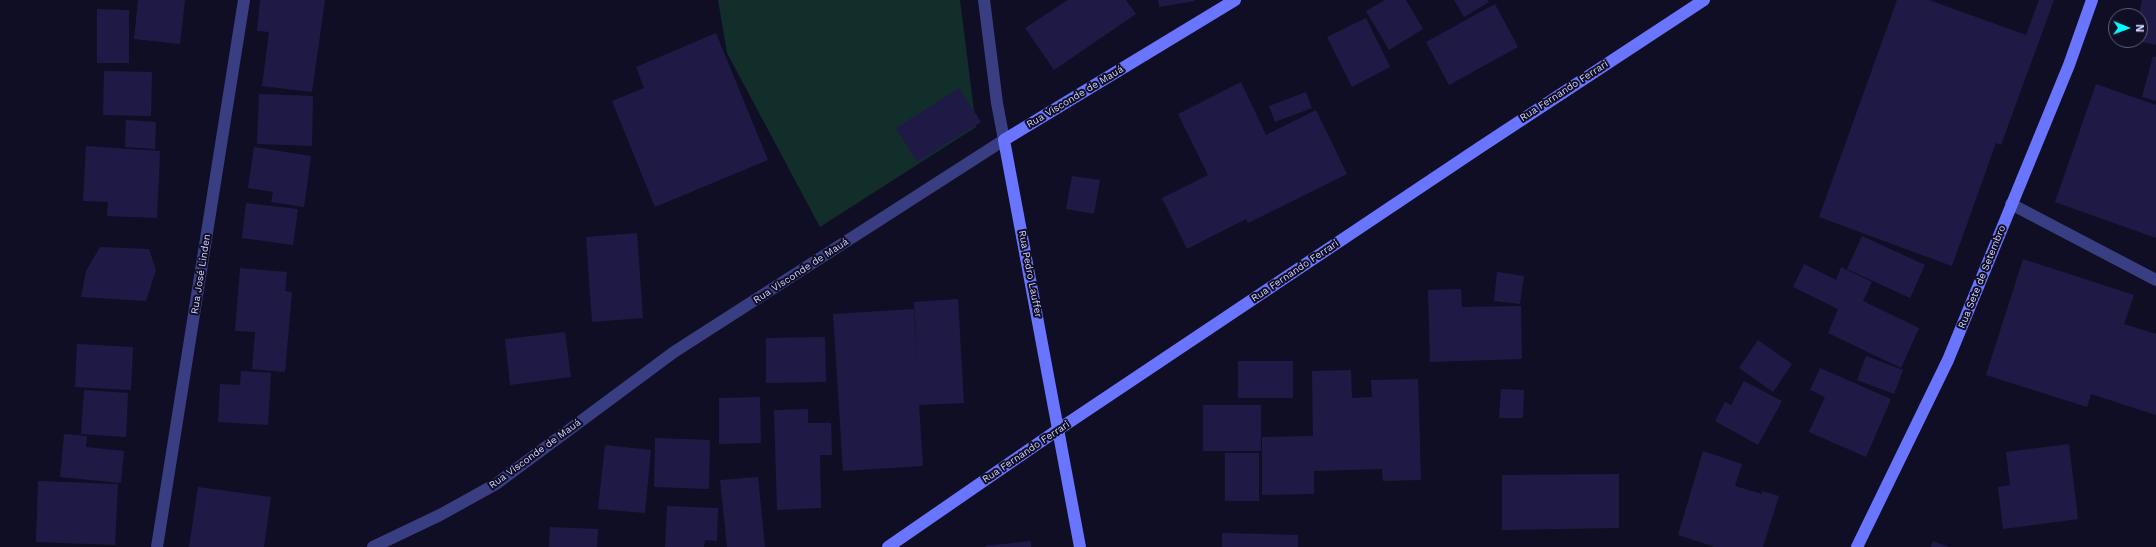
<!DOCTYPE html>
<html>
<head>
<meta charset="utf-8">
<style>
  body { margin:0 }
  #map { position:relative; width:2156px; height:547px; overflow:hidden; background:#100e24; font-family:"Work Sans",sans-serif }
  canvas { display:block }
  .north { position:absolute; left:2108px; top:8px; width:40px; height:40px; box-sizing:border-box; background:#100e24; border:1px solid #5e5c7c; border-radius:50%; rotate:91deg; font-size:11px; font-weight:700; line-height:16px; text-align:center; color:#d2d2ff }
  .north::after { content:''; display:block; margin:auto; width:14px; height:18px; background:#00fcfc; clip-path:polygon(50% 0,100% 100%,50% 72%,0 100%) }
</style>
</head>
<body>
<div id="map">
<canvas width="2156" height="547"></canvas>
<div class="north">N</div>
</div>
<script>
const ctx = document.querySelector('canvas').getContext('2d');
ctx.lineJoin = 'round';
function paint(path, color) { ctx.fillStyle = color; ctx.fill(path, 'evenodd'); }
function stroke(path, color, width, dash) { ctx.strokeStyle = color; ctx.lineWidth = width; ctx.lineCap = dash ? 'butt' : 'round'; ctx.setLineDash(dash || []); ctx.stroke(path); }
function write(font, color, halo, rows, align = 'center') {
  ctx.font = font + ' "Work Sans",sans-serif'; ctx.lineWidth = 4; ctx.setLineDash([]); ctx.textBaseline = 'middle'; ctx.strokeStyle = halo; ctx.fillStyle = color; for (const [text, x, y, turn = 0] of rows) {
    ctx.save(); ctx.translate(x, y); ctx.rotate((+turn || 0) * Math.PI / 180); ctx.textAlign = isNaN(turn) ? turn : align; if (halo) ctx.strokeText(text, 0, 0); ctx.fillText(text, 0, 0); ctx.restore();
  }
}
paint(new Path2D(`
  M 718,0 L 960,0 L 976,127 L 820,227 L 727,53 Z`), '#112e2a');
paint(new Path2D(`
  M 138,0 L 185,0 L 180,44 L 134,39 Z
  M 260,0 L 325,0 L 312,92 L 262,86 L 269,32 L 257,31 Z
  M 1068,0 L 1126,0 L 1136,14 L 1054,70 L 1025,28 Z
  M 1158,0 L 1194,0 L 1195,1 L 1159,7 Z
  M 1385,0 L 1406,0 L 1423,29 L 1389,50 L 1366,11 Z
  M 1454,0 L 1487,0 L 1489,2 L 1464,17 Z
  M 1897,0 L 1929,0 L 2026,35 L 2039,0 L 2054,0 L 2001,145 L 1996,143 L 1952,266 L 1819,217 Z
  M 2142,0 L 2156,0 L 2156,45 L 2137,41 L 2140,40 L 2139,16 Z
  M 1495,4 L 1518,47 L 1449,85 L 1426,42 Z
  M 97,9 L 129,10 L 129,63 L 97,63 Z
  M 1366,18 L 1390,67 L 1352,87 L 1327,37 Z
  M 716,33 L 768,160 L 655,207 L 612,101 L 644,88 L 636,67 Z
  M 2153,56 L 2156,57 L 2156,101 L 2142,97 Z
  M 104,71 L 152,72 L 151,116 L 103,115 Z
  M 1241,82 L 1266,135 L 1316,110 L 1347,174 L 1248,223 L 1246,219 L 1187,249 L 1162,198 L 1208,175 L 1178,114 Z
  M 2096,84 L 2156,105 L 2156,238 L 2055,202 Z
  M 959,88 L 981,122 L 917,162 L 896,128 Z
  M 1306,92 L 1312,108 L 1275,122 L 1269,106 Z
  M 259,94 L 313,96 L 312,146 L 257,144 Z
  M 126,120 L 156,122 L 155,149 L 125,147 Z
  M 86,146 L 160,151 L 157,218 L 107,216 L 108,202 L 83,201 Z
  M 254,147 L 311,156 L 304,207 L 271,202 L 273,192 L 248,188 Z
  M 1072,176 L 1100,180 L 1094,214 L 1066,209 Z
  M 246,203 L 298,209 L 293,245 L 242,238 Z
  M 637,233 L 643,318 L 592,322 L 586,237 Z
  M 1862,236 L 1925,265 L 1910,298 L 1847,269 Z
  M 100,247 L 149,249 L 156,270 L 146,301 L 81,297 L 86,271 Z
  M 2023,259 L 2134,295 L 2124,324 L 2156,334 L 2156,415 L 2091,394 L 2087,407 L 1986,375 Z
  M 1804,264 L 1836,280 L 1841,267 L 1872,282 L 1863,301 L 1919,328 L 1901,368 L 1828,333 L 1838,309 L 1793,287 Z
  M 240,268 L 287,272 L 285,291 L 292,292 L 285,372 L 252,369 L 255,332 L 235,331 Z
  M 1497,272 L 1524,276 L 1520,304 L 1494,301 Z
  M 1461,289 L 1462,307 L 1521,306 L 1522,359 L 1430,362 L 1428,290 Z
  M 958,299 L 964,403 L 919,405 L 923,466 L 843,471 L 833,314 L 914,309 L 919,395 L 914,302 Z
  M 565,332 L 571,377 L 510,385 L 505,339 Z
  M 825,337 L 826,382 L 766,383 L 766,338 Z
  M 1758,340 L 1792,364 L 1773,392 L 1739,368 Z
  M 77,344 L 133,347 L 131,390 L 75,387 Z
  M 1866,356 L 1903,370 L 1894,394 L 1857,380 Z
  M 1238,361 L 1293,361 L 1293,398 L 1238,398 Z
  M 1820,368 L 1891,399 L 1866,457 L 1809,432 L 1825,397 L 1810,390 Z
  M 1351,370 L 1352,398 L 1372,397 L 1371,380 L 1418,379 L 1421,480 L 1383,481 L 1382,469 L 1314,471 L 1314,465 L 1314,494 L 1262,495 L 1262,437 L 1313,436 L 1312,371 Z
  M 241,371 L 271,373 L 268,425 L 218,422 L 220,384 L 240,385 Z
  M 1744,381 L 1782,401 L 1758,445 L 1715,421 L 1725,402 L 1731,405 Z
  M 1501,389 L 1524,390 L 1523,418 L 1499,418 Z
  M 84,390 L 128,393 L 126,437 L 81,434 Z
  M 760,397 L 761,443 L 719,444 L 719,398 Z
  M 1203,405 L 1261,405 L 1261,451 L 1203,451 Z
  M 808,409 L 808,423 L 831,423 L 832,455 L 820,455 L 821,508 L 777,510 L 774,410 Z
  M 64,434 L 87,436 L 86,447 L 124,451 L 121,483 L 60,477 Z
  M 655,438 L 710,440 L 709,489 L 654,487 Z
  M 2069,444 L 2078,519 L 2003,529 L 1998,487 L 2010,485 L 2006,452 Z
  M 605,445 L 651,450 L 645,513 L 598,509 Z
  M 1703,451 L 1742,464 L 1735,486 L 1762,494 L 1762,491 L 1779,496 L 1763,547 L 1715,547 L 1678,535 Z
  M 1225,453 L 1259,453 L 1259,501 L 1225,501 Z
  M 1619,474 L 1619,528 L 1502,530 L 1502,475 Z
  M 758,477 L 765,547 L 727,547 L 720,480 Z
  M 38,481 L 118,484 L 115,545 L 36,542 Z
  M 198,487 L 271,497 L 264,547 L 189,547 Z
  M 667,506 L 718,508 L 717,541 L 705,540 L 704,547 L 665,547 Z
  M 550,527 L 598,529 L 597,547 L 549,547 Z
  M 1222,533 L 1298,535 L 1298,547 L 1222,547 Z
  M 1031,541 L 1031,547 L 986,547 L 986,546 Z
  M 1933,541 L 1949,547 L 1931,547 Z`), '#1f1a45');
stroke(new Path2D(`
  M 2011,204 L 2156,280
  M 157,547 L 244,0
  M 373,547 L 440,515 L 496,484 L 674,352 L 1004,140 L 997,103 L 984,0`), '#393e83', 12);
stroke(new Path2D(`
  M 888,547 L 1059,429 L 1479,148 L 1704,0
  M 1080,547 L 1004,140 L 1235,0
  M 1857,547 L 1948,360 L 2069,65 L 2092,0`), '#6974ff', 12);
write('10px', '#d2d2ff', '#100e24', [
  ["Rua Fernando Ferrari",1564,91,-33],
  ["Rua Visconde de Mauá",1075,97,-31],
  ["Rua Visconde de Mauá",801,271,-33],
  ["Rua Fernando Ferrari",1295,271,-34],
  ["Rua José Linden",201,274,-81],
  ["Rua Pedro Lauffer",1030,274,79],
  ["Rua Sete de Setembro",1982,277,-68],
  ["Rua Fernando Ferrari",1026,452,-34],
  ["Rua Visconde de Mauá",535,454,-36]
]);
</script>
</body>
</html>
